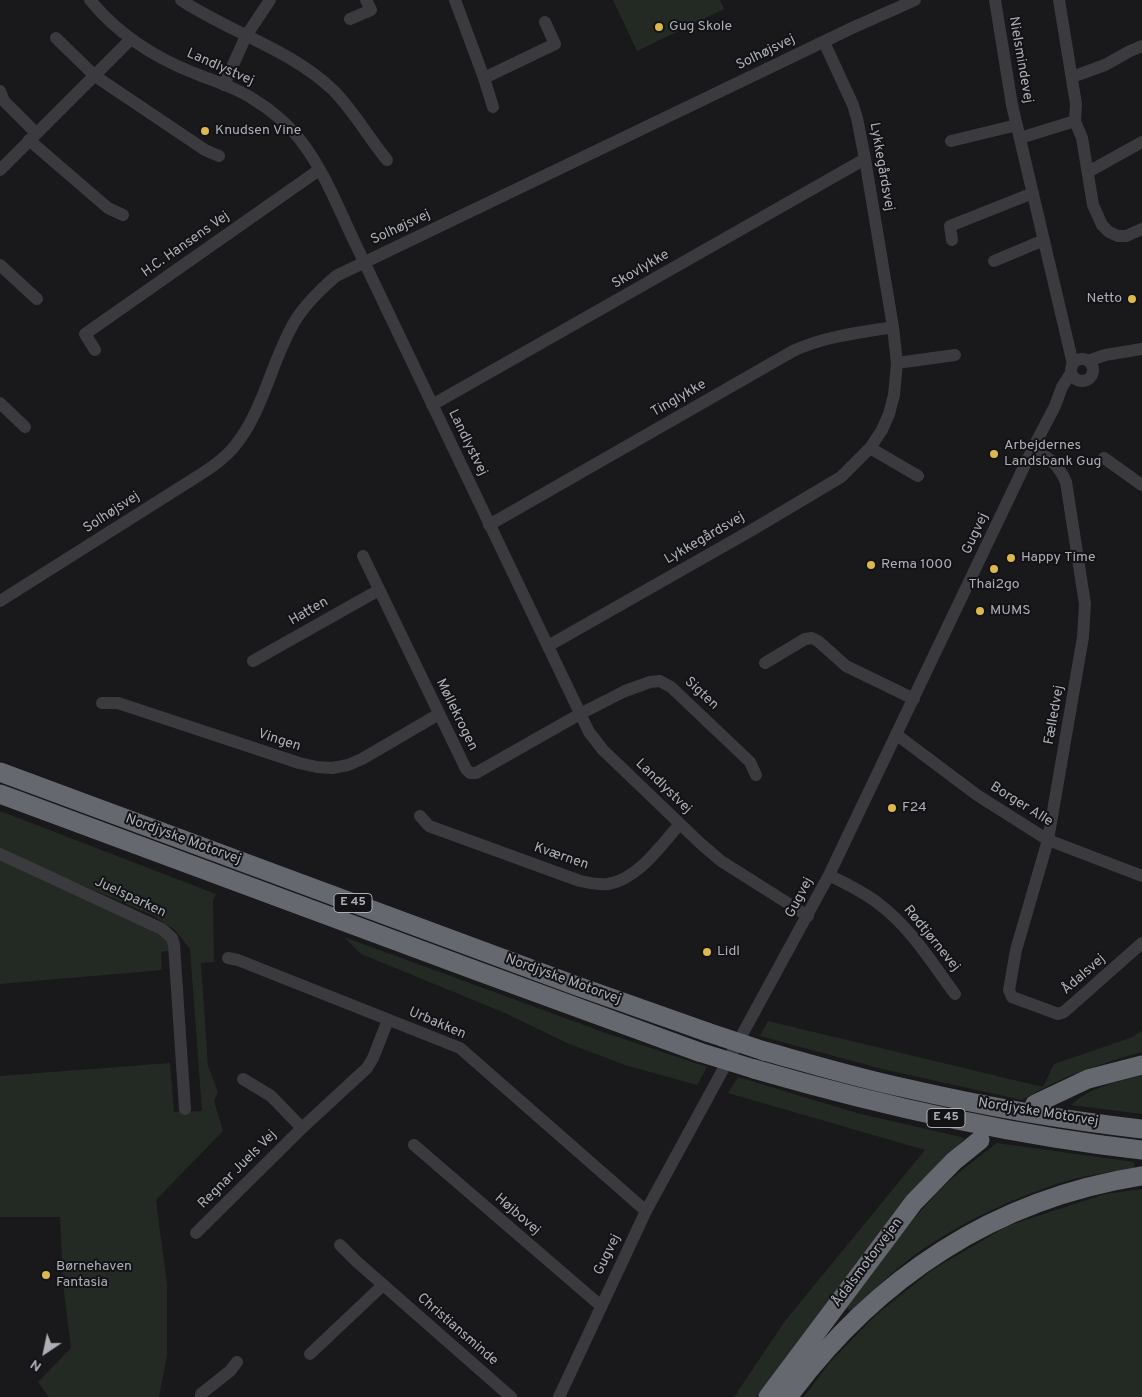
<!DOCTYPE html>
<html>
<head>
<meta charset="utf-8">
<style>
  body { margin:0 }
  #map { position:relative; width:1142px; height:1397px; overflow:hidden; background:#19181a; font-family:Overpass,sans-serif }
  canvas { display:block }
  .north { position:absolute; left:20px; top:1327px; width:50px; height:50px; -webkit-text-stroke:4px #131315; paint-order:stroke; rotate:214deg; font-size:14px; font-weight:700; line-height:20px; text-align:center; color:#acafb8 }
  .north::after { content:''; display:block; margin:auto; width:18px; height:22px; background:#acafb8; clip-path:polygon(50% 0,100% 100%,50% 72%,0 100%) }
</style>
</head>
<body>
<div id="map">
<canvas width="1142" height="1397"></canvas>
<div class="north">N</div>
</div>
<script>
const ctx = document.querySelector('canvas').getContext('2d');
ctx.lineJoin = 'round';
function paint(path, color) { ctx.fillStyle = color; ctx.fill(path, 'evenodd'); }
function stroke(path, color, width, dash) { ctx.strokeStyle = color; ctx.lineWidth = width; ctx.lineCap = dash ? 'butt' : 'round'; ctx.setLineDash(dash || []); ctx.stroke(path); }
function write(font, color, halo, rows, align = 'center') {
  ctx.font = font + ' Overpass,sans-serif'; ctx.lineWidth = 4; ctx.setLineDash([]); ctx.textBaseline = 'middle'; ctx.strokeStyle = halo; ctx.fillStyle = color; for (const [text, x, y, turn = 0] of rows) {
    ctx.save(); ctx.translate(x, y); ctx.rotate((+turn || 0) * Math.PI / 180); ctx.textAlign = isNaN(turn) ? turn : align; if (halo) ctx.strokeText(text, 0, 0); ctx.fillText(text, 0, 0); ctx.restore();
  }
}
paint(new Path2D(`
  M 613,0 L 720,0 L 724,9 L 637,51 Z
  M 0,811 L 216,894 L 213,901 L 214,962 L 201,963 L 208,1066 L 218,1092 L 214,1101 L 223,1131 L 156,1200 L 167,1284 L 167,1355 L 159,1397 L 49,1397 L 38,1382 L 71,1348 L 63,1284 L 60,1217 L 0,1217 L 0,1076 L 170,1063 L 174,1112 L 202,1111 L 190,949 L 175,930 L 154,916 L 0,850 Z
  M 0,859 L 158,930 L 173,950 L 161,952 L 162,970 L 0,984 Z
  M 344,937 L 603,1032 L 707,1067 L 697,1085 L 625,1065 L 567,1043 L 505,1013 L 361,954 Z
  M 768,1021 L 1043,1087 L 1054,1064 L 1130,1038 L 1142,1031 L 1142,1052 C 1099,1064 1060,1077 1022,1100 L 882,1069 L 760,1036 Z
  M 1142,1075 L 1142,1114 L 1071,1105 C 1090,1087 1117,1082 1142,1075 Z
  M 738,1077 L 857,1113 L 965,1138 L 916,1189 L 862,1256 L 757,1397 L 734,1397 L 785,1321 L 925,1150 L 728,1093 Z
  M 997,1143 L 1134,1162 L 1134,1168 C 1111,1172 1086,1175 1063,1182 C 1016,1197 968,1219 926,1247 C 899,1265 875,1289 851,1311 L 846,1307 C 876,1269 904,1227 938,1192 C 956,1174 977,1158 997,1143 Z
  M 1142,1189 L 1142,1397 L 804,1397 L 830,1362 L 876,1315 L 932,1270 L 1007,1226 L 1105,1194 Z`), '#232a24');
stroke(new Path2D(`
  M 90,0 C 118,34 153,57 194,73 C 213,81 235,87 253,99 C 270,109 289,125 301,141 C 325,172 339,210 356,245 L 589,732 L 603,750 L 700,843 L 721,861 L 808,916
  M 181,0 C 229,32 290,49 333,90 C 354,111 368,137 387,160
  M 455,0 L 484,78 L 493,107
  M 995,0 L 1012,105 L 1073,364
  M 1059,0 L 1076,104 L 1075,121 L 1082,138 L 1093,205 L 1102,225 L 1109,232 L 1118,236 L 1126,236 L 1142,229
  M 350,19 L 371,10 L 366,0
  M 56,38 L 95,76 L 205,150 L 219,156
  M 1072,77 L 1105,65 L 1130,51 L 1142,46
  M 484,78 L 555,44 L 545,22
  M 224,85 L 246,36 L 270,0
  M 0,91 L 4,101 L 36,133
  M 1020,138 L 1075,121
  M 29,140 L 108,208 L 123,215
  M 951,141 L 1017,125
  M 0,170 L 130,40
  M 1088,172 L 1142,142
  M 952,240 L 950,226 L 1033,193
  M 994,261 L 1044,240
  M 0,265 L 37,299
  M 95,350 L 85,334 L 319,170
  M1071 370a11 11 0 1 1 22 0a11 11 0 1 1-22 0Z
  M 1088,361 L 1105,355 L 1142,349
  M 897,363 L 955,355
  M 0,403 L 25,427
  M 432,405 L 865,159
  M 870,448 L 918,476
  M 1032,450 C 1051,458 1058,464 1066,482 L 1085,604 L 1083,637 L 1048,840 L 1016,950 L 1009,990 L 1012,997 L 1058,1014 L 1064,1012 L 1142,943
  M 1104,458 L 1142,485
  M 489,525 L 793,351 C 825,336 859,333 893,327
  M 363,556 L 466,769 L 470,773 L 476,773 L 580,714 L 625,691 L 650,682 L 660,681 L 671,687 L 750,762 L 756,775
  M 0,601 L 198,476 C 211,468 224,459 234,447 C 264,411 271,361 295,321 C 306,303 321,289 336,276 L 852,28 L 915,0
  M 548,646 L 752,530 L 841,477 L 870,448 L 882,430 L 889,414 L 894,395 L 897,363 L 893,327 L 865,159 L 857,118 L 853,105 L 824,42
  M 253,661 L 379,590
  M 765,663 L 805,639 L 812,638 L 818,641 L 846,666 L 914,699
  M 102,703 L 118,703 L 299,763 L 317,767 L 332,768 L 348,765 L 362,759 L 439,714
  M 897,735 L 977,795 L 1048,840 L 1142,876
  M 420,816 L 429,826 L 580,881 C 589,883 598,885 608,884 C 638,879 660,846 680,824
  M 0,854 L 162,929 L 172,938 L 174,945 L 185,1109
  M 829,875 C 846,884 864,892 879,904 C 910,927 932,963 955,994
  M 228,958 L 238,960 L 460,1048 L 646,1211
  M 243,1079 L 271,1096 L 302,1128
  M 414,1145 L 601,1306
  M 196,1233 L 302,1128 L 367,1068 L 373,1058 L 388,1020
  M 340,1245 L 356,1261 L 511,1397
  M 310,1354 L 383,1285
  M 201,1397 L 201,1394 L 230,1371 L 237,1362
  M 559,1397 L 646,1211 L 829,875 L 1032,450 L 1055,406 L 1062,387 L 1071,373`), '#3a3a3f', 12);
stroke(new Path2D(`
  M 0,772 L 577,986 L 707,1032
  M 0,794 L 480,972 L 699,1052
  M 764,1051 C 811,1064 857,1078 905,1088 C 983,1106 1062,1120 1142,1129
  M 754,1069 C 882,1106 1010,1135 1142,1150
  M 1035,1104 L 1088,1079 L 1142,1065
  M 768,1397 L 914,1202 L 954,1161 L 980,1140
  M 788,1397 C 876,1278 994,1199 1142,1176`), '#66686f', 19);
stroke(new Path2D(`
  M 707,1032 L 764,1051
  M 699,1052 L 754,1069`), '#66686f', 19);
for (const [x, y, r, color] of [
  [659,27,5,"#ddb84d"],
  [205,131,5,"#ddb84d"],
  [1132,299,5,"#ddb84d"],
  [994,454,5,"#ddb84d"],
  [1011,558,5,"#ddb84d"],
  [871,565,5,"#ddb84d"],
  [994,569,5,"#ddb84d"],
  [980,611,5,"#ddb84d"],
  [892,808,5,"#ddb84d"],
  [707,952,5,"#ddb84d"],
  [46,1275,5,"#ddb84d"]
]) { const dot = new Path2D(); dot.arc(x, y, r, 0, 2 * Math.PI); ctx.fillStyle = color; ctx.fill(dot); stroke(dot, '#131315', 2); }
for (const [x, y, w] of [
  [353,903,38],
  [946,1118,38]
]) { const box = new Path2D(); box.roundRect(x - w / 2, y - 9.5, w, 19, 4); ctx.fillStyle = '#131315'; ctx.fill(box); stroke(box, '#acafb8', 1); }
write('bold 12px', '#acafb8', null, [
  ["E 45",353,903],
  ["E 45",946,1118]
]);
write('14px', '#acafb8', '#131315', [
  ["Gug Skole",669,27],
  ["Knudsen Vine",215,131],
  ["Netto",1122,299,"right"],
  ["Arbejdernes",1004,446],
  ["Landsbank Gug",1004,462],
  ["Happy Time",1021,558],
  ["Rema 1000",881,565],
  ["Thai2go",994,585,"center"],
  ["MUMS",990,611],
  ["F24",902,808],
  ["Lidl",717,952],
  ["Børnehaven",56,1267],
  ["Fantasia",56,1283]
], 'left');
write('14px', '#acafb8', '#131315', [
  ["Solhøjsvej",766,53,-26],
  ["Nielsmindevej",1020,60,80],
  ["Landlystvej",220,68,24],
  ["Lykkegårdsvej",881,167,80],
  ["Solhøjsvej",401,228,-25],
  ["H.C. Hansens Vej",186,245,-35],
  ["Skovlykke",641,270,-30],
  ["Tinglykke",679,399,-30],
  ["Landlystvej",467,443,64],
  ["Solhøjsvej",112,513,-33],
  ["Gugvej",976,534,-65],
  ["Lykkegårdsvej",705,539,-30],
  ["Hatten",309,612,-30],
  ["Sigten",701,694,43],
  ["Møllekrogen",456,715,64],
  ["Fælledvej",1055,715,-80],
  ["Vingen",279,741,18],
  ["Landlystvej",663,787,44],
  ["Borger Alle",1021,805,32],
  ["Nordjyske Motorvej",183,840,20],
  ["Kværnen",561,857,19],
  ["Juelsparken",130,898,25],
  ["Gugvej",800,898,-62],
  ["Rødtjørnevej",931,939,51],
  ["Ådalsvej",1084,975,-41],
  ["Nordjyske Motorvej",563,980,20],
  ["Urbakken",437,1024,23],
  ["Nordjyske Motorvej",1038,1113,9],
  ["Regnar Juels Vej",238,1170,-45],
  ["Højbovej",517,1215,41],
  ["Gugvej",608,1255,-64],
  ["Ådalsmotorvejen",868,1263,-53],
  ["Christiansminde",457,1330,41]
]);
</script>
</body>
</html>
